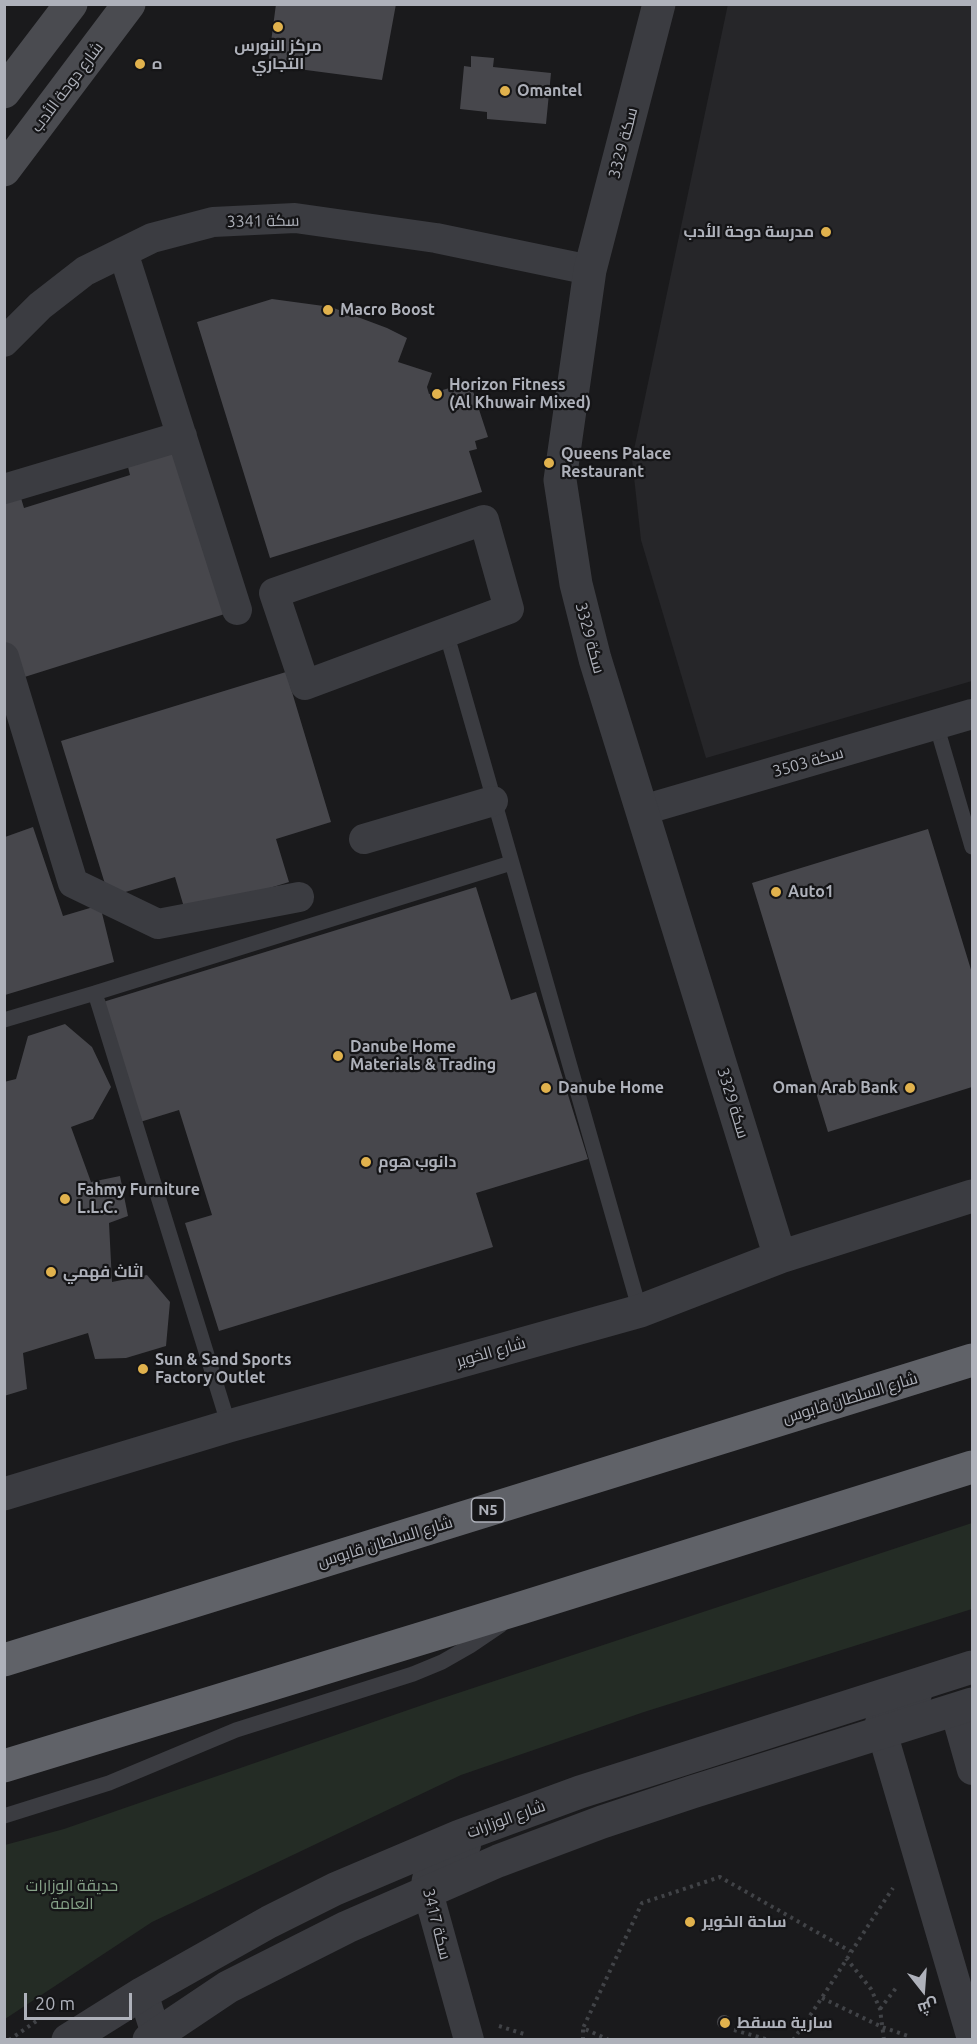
<!DOCTYPE html>
<html>
<head>
<meta charset="utf-8">
<style>
  body { margin:0 }
  #map { position:relative; width:977px; height:2044px; overflow:hidden; background:#1a1a1c; font-family:Ubuntu,Cairo,sans-serif }
  canvas { display:block }
  .frame { position:absolute; inset:0; border:6px solid #aeb1ba; pointer-events:none }
  .north { position:absolute; left:893px; top:1960px; width:60px; height:60px; -webkit-text-stroke:4px #151517; paint-order:stroke; rotate:163deg; font-size:16px; font-weight:700; line-height:24px; text-align:center; color:#aeb1ba }
  .north::after { content:''; display:block; margin:auto; width:21px; height:27px; background:#aeb1ba; clip-path:polygon(50% 0,100% 100%,50% 72%,0 100%) }
  .scale { position:absolute; left:24px; top:1993px; width:108px; height:27px; box-sizing:border-box; border:3px solid #aeb1ba; border-top:0; padding-left:8px; font-size:18px; line-height:21px; white-space:nowrap; color:#aeb1ba; -webkit-text-stroke:4px #151517; paint-order:stroke }
</style>
</head>
<body>
<div id="map">
<canvas width="977" height="2044"></canvas>
<div class="frame"></div>
<div class="north">ش</div>
<div class="scale">20 m</div>
</div>
<script>
const ctx = document.querySelector('canvas').getContext('2d');
ctx.lineJoin = 'round';
function paint(path, color) { ctx.fillStyle = color; ctx.fill(path, 'evenodd'); }
function stroke(path, color, width, dash) { ctx.strokeStyle = color; ctx.lineWidth = width; ctx.lineCap = dash ? 'butt' : 'round'; ctx.setLineDash(dash || []); ctx.stroke(path); }
function write(font, color, halo, rows, align = 'center') {
  ctx.font = font + ' Ubuntu,Cairo,sans-serif'; ctx.lineWidth = 4.5; ctx.setLineDash([]); ctx.textBaseline = 'middle'; ctx.strokeStyle = halo; ctx.fillStyle = color; for (const [text, x, y, turn = 0] of rows) {
    ctx.save(); ctx.translate(x, y); ctx.rotate((+turn || 0) * Math.PI / 180); ctx.textAlign = isNaN(turn) ? turn : align; if (halo) ctx.strokeText(text, 0, 0); ctx.fillText(text, 0, 0); ctx.restore();
  }
}
paint(new Path2D(`
  M 728,4 L 972,5 L 972,681 L 706,758 L 641,540 L 632,459 Z`), '#262629');
paint(new Path2D(`
  M 972,1523 L 972,1609 L 644,1712 L 461,1775 L 152,1922 L 5,2019 L 5,1845 L 64,1829 L 437,1700 Z`), '#242c25');
paint(new Path2D(`
  M 276,4 L 396,4 L 382,80 L 268,65 Z
  M 471,56 L 494,58 L 493,67 L 551,73 L 546,124 L 487,119 L 487,112 L 460,109 L 464,66 L 471,67 Z
  M 272,299 L 331,307 L 387,328 L 407,338 L 398,362 L 432,373 L 427,387 L 429,394 L 470,382 L 488,437 L 475,441 L 477,449 L 469,451 L 482,492 L 270,558 L 197,322 Z
  M 180,451 L 231,612 L 15,680 L 4,645 L 4,503 L 21,498 L 24,508 L 130,475 L 128,467 Z
  M 286,672 L 331,822 L 276,839 L 289,882 L 186,914 L 175,877 L 109,897 L 61,741 Z
  M 33,827 L 63,916 L 100,905 L 114,962 L 5,995 L 5,837 Z
  M 928,829 L 972,973 L 972,1087 L 828,1132 L 752,883 Z
  M 476,887 L 511,1000 L 536,992 L 588,1159 L 476,1193 L 493,1247 L 219,1331 L 185,1223 L 212,1215 L 179,1110 L 140,1122 L 103,1002 Z
  M 65,1024 L 92,1047 L 111,1087 L 93,1119 L 71,1127 L 91,1182 L 120,1176 L 128,1216 L 109,1223 L 112,1282 L 147,1275 L 170,1302 L 166,1346 L 126,1358 L 95,1359 L 88,1333 L 23,1353 L 27,1389 L 4,1396 L 4,1082 L 16,1079 L 28,1036 Z
  M717 2022a7 7 0 1 1 14 0a7 7 0 1 1-14 0Z`), '#47474c');
stroke(new Path2D(`
  M 846,1958 L 871,1989 L 880,2009 L 884,2040
  M 822,1998 L 882,2027 L 911,2037
  M 880,2009 L 896,1988
  M 499,2026 L 524,2034
  M 734,2030 L 769,2040
  M 9,2040 L 38,2020
  M 583,2040 L 583,2028
  M 609,2040 L 583,2028 L 642,1903 L 720,1877 L 850,1951
  M 793,2040 C 828,1991 859,1938 893,1888`), '#414347', 4, [3, 4.5]);
stroke(new Path2D(`
  M 446,632 L 640,1311
  M 936,724 L 972,847
  M 4,1020 L 95,993
  M 229,1426 L 95,993 L 511,863
  M 4,1816 L 109,1783 L 236,1730 L 413,1674 L 442,1662 L 470,1646 L 501,1625`), '#3b3c41', 15);
stroke(new Path2D(`
  M 123,252 L 237,610
  M 4,342 L 40,306 L 85,271 L 152,238 L 213,222 L 295,218 L 436,238 L 590,270
  M 4,489 L 182,436
  M 484,520 L 509,609 L 305,685 L 274,593 Z
  M 4,657 L 73,883 L 158,924 L 299,897
  M 643,810 L 972,714
  M 364,839 L 493,801
  M 917,1694 C 900,1700 881,1703 880,1725 L 972,2039
  M 955,1710 L 972,1770
  M 466,1845 C 445,1854 429,1860 426,1885 L 469,2040
  M 143,1993 L 158,2040`), '#3b3c41', 30);
stroke(new Path2D(`
  M 659,4 L 590,270 L 560,480 L 576,584 L 595,659 L 780,1257
  M 4,1494 L 229,1426 L 640,1311 L 780,1257 L 972,1196
  M 68,2040 L 143,1993 L 269,1922 L 335,1889 L 460,1836 L 580,1792 L 972,1667
  M 149,2040 L 228,1987 L 347,1927 L 498,1861 L 602,1822 L 692,1792 L 972,1704`), '#3b3c41', 33);
stroke(new Path2D(`
  M 4,92 L 71,4
  M 4,170 L 129,4`), '#4a4b50', 33);
stroke(new Path2D(`
  M 4,1660 L 972,1360
  M 4,1766 L 521,1608 L 972,1467`), '#606268', 33);
for (const [x, y, r, color] of [
  [278,27,6,"#e1b24d"],
  [140,64,6,"#e1b24d"],
  [505,91,6,"#e1b24d"],
  [826,232,6,"#e1b24d"],
  [328,310,6,"#e1b24d"],
  [437,394,6,"#e1b24d"],
  [549,463,6,"#e1b24d"],
  [776,892,6,"#e1b24d"],
  [338,1056,6,"#e1b24d"],
  [546,1088,6,"#e1b24d"],
  [910,1088,6,"#e1b24d"],
  [366,1162,6,"#e1b24d"],
  [65,1199,6,"#e1b24d"],
  [51,1272,6,"#e1b24d"],
  [143,1369,6,"#e1b24d"],
  [690,1922,6,"#e1b24d"],
  [725,2023,6,"#e1b24d"]
]) { const dot = new Path2D(); dot.arc(x, y, r, 0, 2 * Math.PI); ctx.fillStyle = color; ctx.fill(dot); stroke(dot, '#151517', 2); }
for (const [x, y, w] of [
  [488,1510,33]
]) { const box = new Path2D(); box.roundRect(x - w / 2, y - 12, w, 24, 4.5); ctx.fillStyle = '#151517'; ctx.fill(box); stroke(box, '#aeb1ba', 1.5); }
write('bold 15px', '#aeb1ba', null, [
  ["N5",488,1510]
]);
write('bold 16px', '#aeb1ba', '#151517', [
  ["مركز النورس",278,46,"center"],
  ["التجاري",278,64,"center"],
  ["ه",152,64],
  ["Omantel",517,91],
  ["مدرسة دوحة الأدب",814,232,"right"],
  ["Macro Boost",340,310],
  ["Horizon Fitness",449,385],
  ["(Al Khuwair Mixed)",449,403],
  ["Queens Palace",561,454],
  ["Restaurant",561,472],
  ["Auto1",788,892],
  ["Danube Home",350,1047],
  ["Materials & Trading",350,1065],
  ["Danube Home",558,1088],
  ["Oman Arab Bank",898,1088,"right"],
  ["دانوب هوم",378,1162],
  ["Fahmy Furniture",77,1190],
  ["L.L.C.",77,1208],
  ["اثاث فهمي",63,1272],
  ["Sun & Sand Sports",155,1360],
  ["Factory Outlet",155,1378],
  ["ساحة الخوير",702,1922],
  ["سارية مسقط",737,2023]
], 'left');
write('16px', '#aeb1ba', '#151517', [
  ["شارع دوحة الأدب",67,87,-53],
  ["سكة 3329",623,143,-75],
  ["سكة 3341",263,221,-1],
  ["سكة 3329",590,638,75],
  ["سكة 3503",808,762,-16],
  ["سكة 3329",733,1103,73],
  ["شارع الخوير",491,1352,-16],
  ["شارع السلطان قابوس",850,1398,-17],
  ["شارع السلطان قابوس",385,1542,-17],
  ["شارع الوزارات",506,1819,-20],
  ["سكة 3417",437,1924,76]
]);
write('16px', '#87a389', '#151517', [
  ["حديقة الوزارات",72,1886],
  ["العامة",72,1904]
]);
</script>
</body>
</html>
